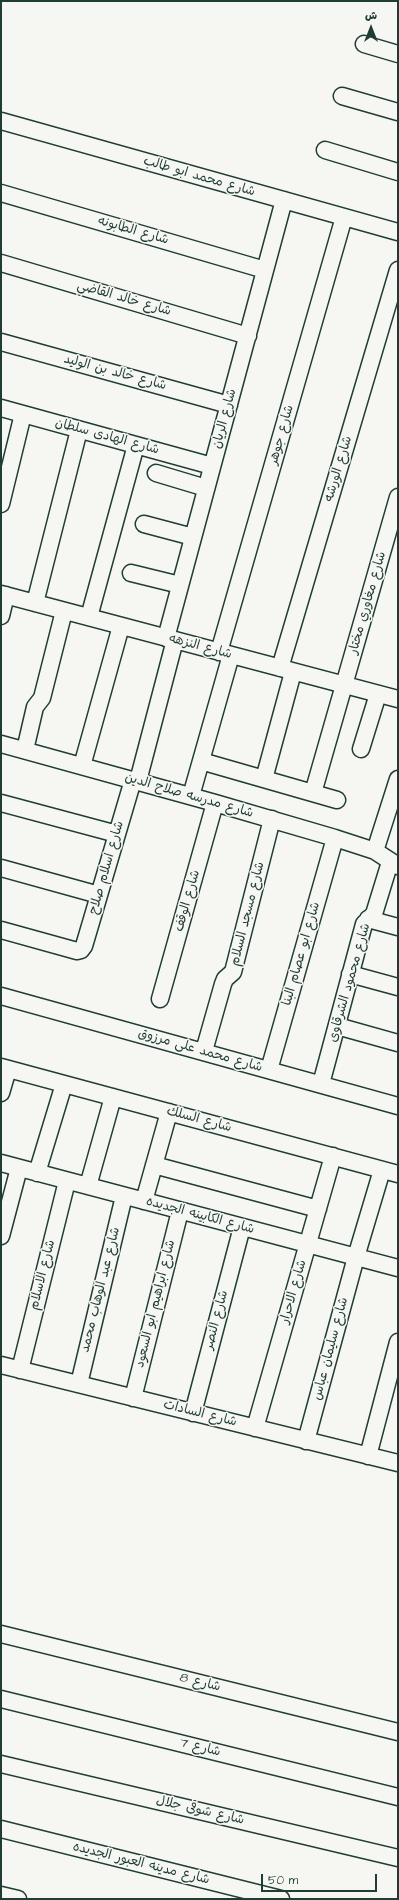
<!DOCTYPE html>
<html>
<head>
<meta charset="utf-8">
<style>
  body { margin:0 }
  #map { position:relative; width:399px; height:1900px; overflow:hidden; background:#f6f6f2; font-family:"Architects Daughter","Playpen Sans Arabic",sans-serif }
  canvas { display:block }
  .frame { position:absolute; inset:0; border:2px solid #1f3d34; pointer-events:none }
  .north { position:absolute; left:351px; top:8px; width:40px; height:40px; -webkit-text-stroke:3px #f6f6f2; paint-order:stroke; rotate:0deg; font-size:11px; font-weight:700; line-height:16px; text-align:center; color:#1f3d34 }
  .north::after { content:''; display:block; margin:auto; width:14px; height:18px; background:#1f3d34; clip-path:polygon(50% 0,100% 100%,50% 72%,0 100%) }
  .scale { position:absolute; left:261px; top:1874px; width:116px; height:18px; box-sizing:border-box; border:2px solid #1f3d34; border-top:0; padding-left:5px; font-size:12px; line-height:14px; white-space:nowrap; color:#1f3d34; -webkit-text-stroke:3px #f6f6f2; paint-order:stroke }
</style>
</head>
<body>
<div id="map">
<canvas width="399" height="1900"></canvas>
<div class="frame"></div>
<div class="north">ش</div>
<div class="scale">50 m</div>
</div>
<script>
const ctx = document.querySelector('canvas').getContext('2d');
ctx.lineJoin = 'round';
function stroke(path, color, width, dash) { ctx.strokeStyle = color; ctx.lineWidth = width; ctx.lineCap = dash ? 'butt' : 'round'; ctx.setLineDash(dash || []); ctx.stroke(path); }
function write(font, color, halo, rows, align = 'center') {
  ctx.font = font + ' "Architects Daughter","Playpen Sans Arabic",sans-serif'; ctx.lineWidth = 3; ctx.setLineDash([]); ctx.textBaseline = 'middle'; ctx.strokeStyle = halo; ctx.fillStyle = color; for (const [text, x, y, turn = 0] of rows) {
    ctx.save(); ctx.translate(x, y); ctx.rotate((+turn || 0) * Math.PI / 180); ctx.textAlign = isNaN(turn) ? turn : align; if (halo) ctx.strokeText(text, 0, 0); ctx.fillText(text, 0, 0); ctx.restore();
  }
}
const minor = new Path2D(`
  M 364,44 L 398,54
  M 342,96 L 398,112
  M 1,121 L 398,232
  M 325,150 L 398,172
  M 1,193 L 265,270
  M 1,263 L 248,336
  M 1,342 L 229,405
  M 1,408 L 212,466
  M 156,473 L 206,488
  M 1,504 L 23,414
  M 144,524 L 193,537
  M 131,573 L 180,585
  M 1,594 L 398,699
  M 35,603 L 79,430
  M 1,616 L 6,595
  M 89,617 L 136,445
  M 166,638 L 284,200
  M 219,652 L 344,217
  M 280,668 L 398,270
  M 1,744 L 215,803 L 335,838 L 375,851 L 398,866
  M 361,749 L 378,694
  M 25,750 L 35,707 L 42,698 L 64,611
  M 201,761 L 337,800
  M 82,766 L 121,626
  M 264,779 L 293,672
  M 138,781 L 175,640
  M 313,793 L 398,497
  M 191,796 L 231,655
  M 1,803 L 117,834
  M 375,851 L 398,779
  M 1,868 L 99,895
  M 368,919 L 398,927
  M 1,930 L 77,951 L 81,950 L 84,946 L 133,780
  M 350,974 L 398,987
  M 1,996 L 398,1106
  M 160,999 L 215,803
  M 337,1026 L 398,1043
  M 204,1051 L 223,984 L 225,979 L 233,972 L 272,819
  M 1,1067 L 398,1174
  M 269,1070 L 335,838
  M 321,1084 L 364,924 L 374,914 L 390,862
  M 1,1093 L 8,1069
  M 1,1163 L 398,1268
  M 154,1165 L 318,1209
  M 37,1173 L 64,1084
  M 88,1186 L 113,1097
  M 144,1201 L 169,1112
  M 1,1236 L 19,1168
  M 1,1365 L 398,1463
  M 20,1370 L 67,1181
  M 79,1384 L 124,1196
  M 133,1398 L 180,1211
  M 193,1413 L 242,1227
  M 255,1428 L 333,1156
  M 306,1441 L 356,1257 L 382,1170
  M 368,1456 L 398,1342
  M 1,1634 L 398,1732
  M 1,1699 L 398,1797
  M 1,1764 L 398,1858
  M 1,1829 L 281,1899
  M 1,1895 L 18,1899`);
stroke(minor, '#1f3d34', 19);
stroke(minor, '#f6f6f2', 16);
write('13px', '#1f3d34', '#f6f6f2', [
  ["شارع محمد ابو طالب",199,177,16],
  ["شارع الطابونه",133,231,16],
  ["شارع خالد القاضي",124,299,16],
  ["شارع خالد بن الوليد",115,373,15],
  ["شارع الريان",225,419,-75],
  ["شارع جوهر",282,435,-74],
  ["شارع الهادى سلطان",107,437,15],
  ["شارع الورشه",339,469,-73],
  ["شارع مغاوري مختار",368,603,-74],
  ["شارع النزهه",200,647,15],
  ["شارع مدرسه صلاح الدين",189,796,16],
  ["شارع اسلام صلاح",107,868,-74],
  ["شارع الوقف",188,901,-74],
  ["شارع مسجد السلام",248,914,-76],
  ["شارع ابو عصام البنا",302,954,-74],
  ["شارع محمود الشرقاوى",350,983,-74],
  ["شارع محمد على مرزوق",200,1051,16],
  ["شارع السلك",199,1120,15],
  ["شارع الكابينه الجديده",200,1216,15],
  ["شارع الاسلام",43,1275,-76],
  ["شارع عبد الوهاب محمد",101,1290,-76],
  ["شارع الاحرار",294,1292,-74],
  ["شارع ابراهيم ابو السعود",156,1304,-76],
  ["شارع النصر",217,1320,-75],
  ["شارع سليمان عباس",331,1349,-75],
  ["شارع السادات",200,1414,14],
  ["شارع 8",200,1683,14],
  ["شارع 7",200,1748,14],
  ["شارع شوقى جلال",200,1811,13],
  ["شارع مدينه العبور الجديده",141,1864,14]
]);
</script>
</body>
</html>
